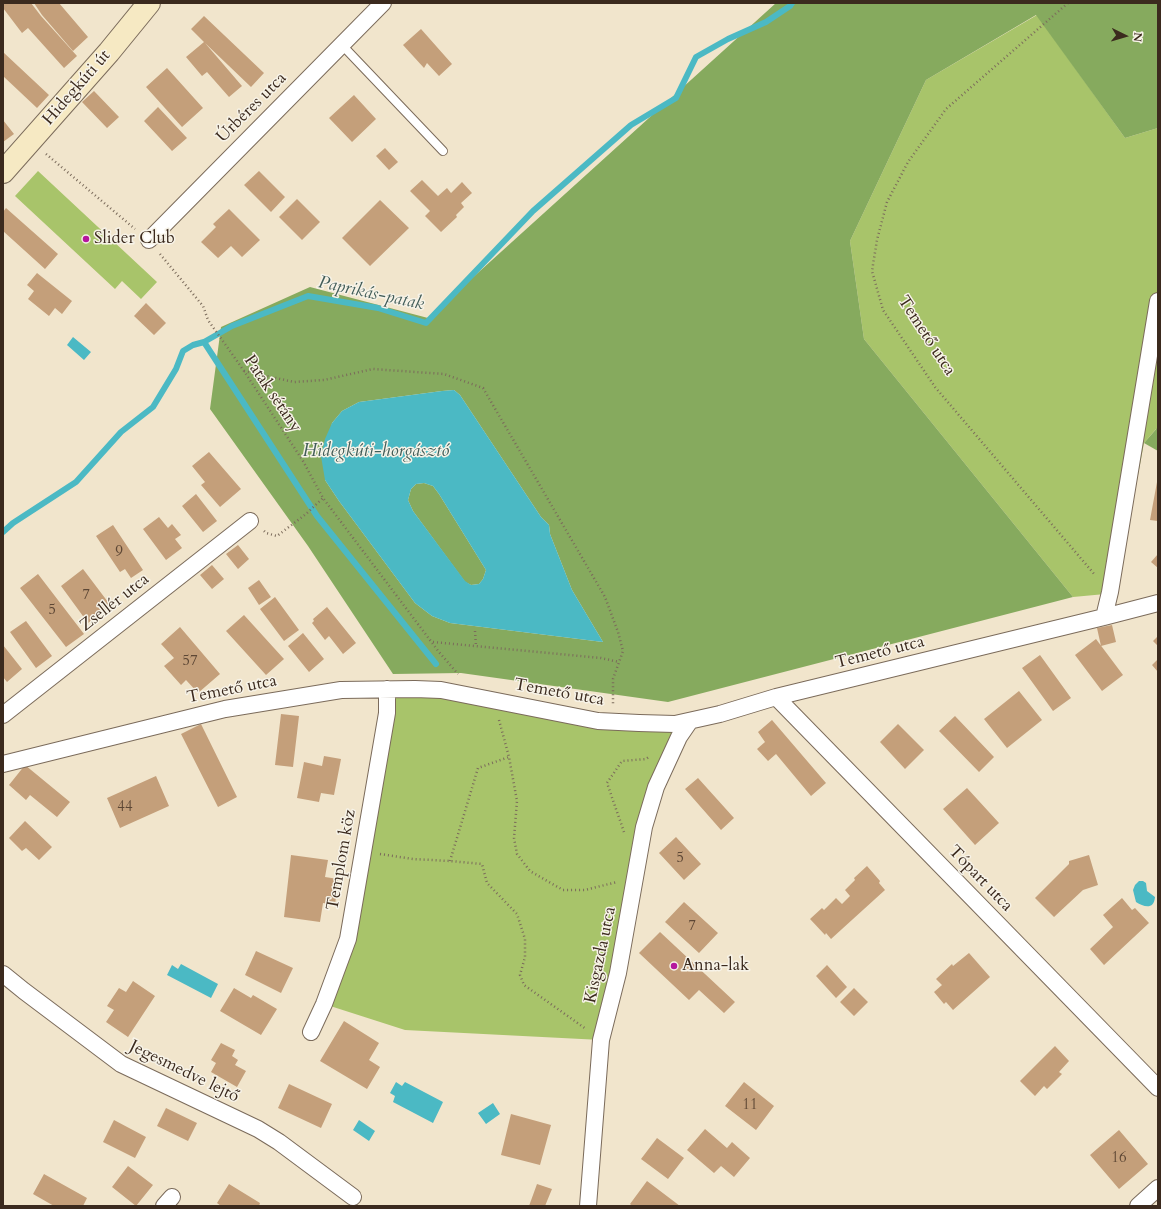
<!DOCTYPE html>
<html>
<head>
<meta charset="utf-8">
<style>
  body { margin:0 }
  #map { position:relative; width:1161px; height:1209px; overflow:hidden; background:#f1e5cc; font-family:Cardo,serif }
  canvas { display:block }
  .frame { position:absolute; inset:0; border:4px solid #3b2a1e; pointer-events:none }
  .north { position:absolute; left:1105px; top:16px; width:40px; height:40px; -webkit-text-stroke:3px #f7f3e8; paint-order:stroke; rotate:95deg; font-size:11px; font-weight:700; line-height:16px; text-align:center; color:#3b2a1e }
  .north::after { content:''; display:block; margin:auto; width:14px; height:18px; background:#3b2a1e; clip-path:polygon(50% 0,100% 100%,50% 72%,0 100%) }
</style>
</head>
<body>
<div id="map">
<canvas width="1161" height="1209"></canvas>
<div class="frame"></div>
<div class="north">N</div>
</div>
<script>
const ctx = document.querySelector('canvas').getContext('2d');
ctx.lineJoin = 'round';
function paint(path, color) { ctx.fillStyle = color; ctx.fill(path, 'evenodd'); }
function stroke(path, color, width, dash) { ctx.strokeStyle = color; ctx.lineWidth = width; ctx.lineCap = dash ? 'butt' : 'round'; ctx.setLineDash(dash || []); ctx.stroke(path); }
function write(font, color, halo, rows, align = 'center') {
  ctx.font = font + ' Cardo,serif'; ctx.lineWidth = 3; ctx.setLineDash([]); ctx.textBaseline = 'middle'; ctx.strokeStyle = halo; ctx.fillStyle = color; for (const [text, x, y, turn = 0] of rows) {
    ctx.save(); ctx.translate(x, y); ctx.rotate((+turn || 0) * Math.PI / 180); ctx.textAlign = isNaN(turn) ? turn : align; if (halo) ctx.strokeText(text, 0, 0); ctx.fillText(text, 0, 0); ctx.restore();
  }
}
paint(new Path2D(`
  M 1037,15 L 1125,138 L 1158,128 L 1158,431 L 1156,429 L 1144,443 L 1116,593 L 1073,597 L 864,339 L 850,241 L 926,80 Z
  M 38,171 L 157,282 L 141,299 L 122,281 L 115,289 L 15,196 Z
  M 387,689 L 598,721 L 690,721 L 656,787 L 601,1040 L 405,1030 L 324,1004 L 348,939 Z`), '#a8c46a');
paint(new Path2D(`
  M 776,3 L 1158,3 L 1158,128 L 1125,138 L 1036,15 L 926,80 L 850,241 L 864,339 L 1073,597 L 668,702 L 461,673 L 393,674 L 308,546 L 210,409 L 221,327 L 310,287 L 428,318 ZM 454,390 L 460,395 L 541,517 L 549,525 L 550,534 L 572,590 L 603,642 L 450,623 L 432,616 L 415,603 L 339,501 L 325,480 L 332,423 L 342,411 L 359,402 L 442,391 Z
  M 1158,427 L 1158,451 L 1144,443 Z
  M 424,483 L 433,486 L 439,494 L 486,570 L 483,579 L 479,584 L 471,585 L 465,582 L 413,511 L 408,500 L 411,489 L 416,484 Z`), '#86aa5e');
paint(new Path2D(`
  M 73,337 L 91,352 L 84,360 L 67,345 Z
  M 454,390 L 460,395 L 541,517 L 549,525 L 550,534 L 572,590 L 603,642 L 450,623 L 432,616 L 415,603 L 339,501 L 325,480 L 321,456 L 325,439 L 332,423 L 342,411 L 359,402 L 442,391 ZM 424,483 L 433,486 L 439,494 L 486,570 L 483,579 L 479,584 L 471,585 L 465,581 L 413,511 L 408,500 L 411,489 L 416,484 Z
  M 1139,881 L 1143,881 L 1146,883 L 1147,891 L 1155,897 C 1154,910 1144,907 1136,902 L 1133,890 L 1135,885 Z
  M 181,964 L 218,984 L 211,998 L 167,975 L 172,965 L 178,969 Z
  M 396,1082 L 402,1086 L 405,1082 L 443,1102 L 433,1123 L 393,1102 L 395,1096 L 390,1093 Z
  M 493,1103 L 500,1114 L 486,1124 L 478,1113 Z
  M 359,1120 L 375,1131 L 369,1141 L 353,1130 Z`), '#4bb9c4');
stroke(new Path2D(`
  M 204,342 L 317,516 L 436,664
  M 3,532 L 13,523 L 76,482 L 121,432 L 153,407 L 176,369 L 183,351 L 193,345 L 204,342 L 232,326 L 308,296 L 378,308 L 426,323 L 533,211 L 631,125 L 676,98 L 696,57 L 728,39 L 766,22 L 790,6 L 792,3`), '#4bb9c4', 6);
paint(new Path2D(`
  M 3,3 L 31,3 L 41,16 L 77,56 L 64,68 L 28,28 L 22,33 L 3,8 Z
  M 34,3 L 59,3 L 88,37 L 73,51 L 42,15 Z
  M 204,16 L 264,73 L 251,87 L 205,43 L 242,86 L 229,97 L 207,72 L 202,76 L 186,57 L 204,42 L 191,29 Z
  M 421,29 L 452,64 L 439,76 L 427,63 L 424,68 L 403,45 Z
  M 3,52 L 49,95 L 37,108 L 3,76 Z
  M 167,68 L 203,108 L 182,127 L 146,87 Z
  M 94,91 L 119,117 L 107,128 L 82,102 Z
  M 354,95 L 376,119 L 352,142 L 329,118 Z
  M 158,107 L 187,138 L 172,151 L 144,121 Z
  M 3,120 L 14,134 L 3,142 Z
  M 385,148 L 398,162 L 389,170 L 376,156 Z
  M 259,171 L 285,197 L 271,212 L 244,185 Z
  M 422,180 L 438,196 L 447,188 L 451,193 L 462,182 L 472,193 L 461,203 L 464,207 L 456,215 L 457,217 L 441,232 L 425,216 L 430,211 L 410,191 Z
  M 297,199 L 320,222 L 302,240 L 279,217 Z
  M 380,200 L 409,228 L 370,266 L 342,238 Z
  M 6,208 L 58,254 L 45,269 L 3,231 L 3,212 Z
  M 229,209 L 260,240 L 242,257 L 231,246 L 218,258 L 201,242 L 216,227 L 213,224 Z
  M 37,273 L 72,301 L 62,314 L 55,308 L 49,316 L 28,299 L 34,291 L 27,285 Z
  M 146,303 L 166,323 L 154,335 L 134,316 Z
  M 209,452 L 241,489 L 220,507 L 201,485 L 205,482 L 192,466 Z
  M 1157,482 L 1158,482 L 1158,521 L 1150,520 Z
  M 196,494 L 217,521 L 203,532 L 182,506 Z
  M 159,517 L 168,528 L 172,524 L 181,535 L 175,539 L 182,548 L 166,560 L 143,529 Z
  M 113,525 L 143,570 L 131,578 L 125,569 L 120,572 L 96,536 Z
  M 238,545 L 249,559 L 238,569 L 226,554 Z
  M 1158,554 L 1158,568 L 1151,562 Z
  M 212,565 L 224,579 L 212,589 L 200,575 Z
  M 83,569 L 111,606 L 88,623 L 61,586 Z
  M 38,574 L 84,634 L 66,647 L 20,588 Z
  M 259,580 L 271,597 L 259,605 L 248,588 Z
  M 275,597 L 299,630 L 284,641 L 260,609 Z
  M 327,607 L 356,643 L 343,654 L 329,636 L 325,640 L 312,623 L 314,621 L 313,619 Z
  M 244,615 L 284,659 L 266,675 L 226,631 Z
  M 26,621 L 52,656 L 36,668 L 10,632 Z
  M 1112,625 L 1116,642 L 1101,646 L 1097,628 Z
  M 180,627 L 220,674 L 198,693 L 186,680 L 181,685 L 164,666 L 174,658 L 161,644 Z
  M 303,633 L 324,659 L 309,672 L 288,646 Z
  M 1158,636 L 1158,646 L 1153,641 Z
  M 1096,639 L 1123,675 L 1102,691 L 1075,655 Z
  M 3,645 L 22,669 L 7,682 L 3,677 Z
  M 1040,655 L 1071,698 L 1053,711 L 1022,668 Z
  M 1158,659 L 1158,672 L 1152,665 Z
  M 1019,691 L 1042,720 L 1007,748 L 984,719 Z
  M 281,714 L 299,716 L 293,767 L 275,765 Z
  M 955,716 L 994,757 L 979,772 L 939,731 Z
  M 772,720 L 826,783 L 811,796 L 776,754 L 768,761 L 757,749 L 765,742 L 758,732 Z
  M 201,724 L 237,797 L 218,807 L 181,734 Z
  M 898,724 L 924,750 L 905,769 L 880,742 Z
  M 324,756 L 341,759 L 334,795 L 321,793 L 319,802 L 297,798 L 304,762 L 322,766 Z
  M 25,765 L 70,802 L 57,817 L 30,795 L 26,800 L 9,785 Z
  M 156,776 L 169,806 L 120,828 L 107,798 Z
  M 698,778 L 734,818 L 721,830 L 685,789 Z
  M 967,788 L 999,823 L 975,845 L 943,809 Z
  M 25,821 L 52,847 L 39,860 L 26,848 L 22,851 L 9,838 Z
  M 676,837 L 701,864 L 684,880 L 659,853 Z
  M 291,855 L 328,860 L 325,877 L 338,879 L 335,905 L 323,903 L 320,922 L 284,917 Z
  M 1089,855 L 1098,885 L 1083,890 L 1054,917 L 1035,898 L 1069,864 L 1069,861 Z
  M 867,866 L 880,881 L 879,883 L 885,890 L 831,939 L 826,933 L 825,935 L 810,919 L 822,908 L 824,910 L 836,898 L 842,904 L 850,896 L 845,890 L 855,880 L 854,878 Z
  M 1122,898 L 1132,910 L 1135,908 L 1149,923 L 1104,965 L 1090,949 L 1113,927 L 1103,915 Z
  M 684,902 L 718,933 L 699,953 L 665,922 Z
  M 660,932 L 735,1002 L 724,1013 L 699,990 L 689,1000 L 639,953 Z
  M 256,951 L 293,968 L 281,993 L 245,975 Z
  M 969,953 L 990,977 L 953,1010 L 946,1002 L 944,1004 L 934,992 L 942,985 L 936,979 L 952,964 L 953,966 Z
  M 827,965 L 847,987 L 836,998 L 816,976 Z
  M 133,981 L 155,996 L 128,1037 L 106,1022 L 114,1010 L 107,1006 L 119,988 L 126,992 Z
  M 234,988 L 251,998 L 253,995 L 277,1009 L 261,1035 L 220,1011 Z
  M 854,988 L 868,1002 L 854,1016 L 840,1002 Z
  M 344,1021 L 379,1043 L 369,1060 L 380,1067 L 367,1089 L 320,1061 Z
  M 221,1043 L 235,1050 L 232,1056 L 238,1060 L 235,1065 L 246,1071 L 237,1087 L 211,1072 L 216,1063 L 211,1060 Z
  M 1055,1046 L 1069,1061 L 1059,1072 L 1062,1074 L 1047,1089 L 1044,1086 L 1035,1096 L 1020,1081 Z
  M 744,1082 L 774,1106 L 756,1130 L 725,1106 Z
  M 289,1084 L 332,1104 L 321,1128 L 278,1108 Z
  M 166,1108 L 197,1123 L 188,1141 L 157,1126 Z
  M 511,1114 L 551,1125 L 540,1165 L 501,1155 Z
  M 114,1120 L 146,1137 L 135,1158 L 103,1142 Z
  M 705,1129 L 727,1148 L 732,1142 L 750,1158 L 734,1177 L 721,1166 L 714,1173 L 687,1150 Z
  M 1119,1130 L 1148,1164 L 1119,1189 L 1090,1155 Z
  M 657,1138 L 684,1158 L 668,1179 L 641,1159 Z
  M 128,1166 L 153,1185 L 136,1206 L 112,1187 Z
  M 44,1174 L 87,1198 L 83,1206 L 54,1206 L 33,1194 Z
  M 647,1181 L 680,1206 L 632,1206 L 630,1204 Z
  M 229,1184 L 260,1203 L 259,1206 L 221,1206 L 217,1203 Z
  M 537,1184 L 552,1189 L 545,1206 L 529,1206 Z`), '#c49f7a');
const service = new Path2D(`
  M 342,45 L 443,151`);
const minor = new Path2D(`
  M 149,240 L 383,3
  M 1104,617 L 1110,592 L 1158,301
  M 776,697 L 1158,1088
  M 3,715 L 250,521
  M 3,764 L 225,709 L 341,690 L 415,689 L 441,690 L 598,721 L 639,723 L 675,724 L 720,714 L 776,697 L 1104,617 L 1158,603
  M 3,974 L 24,991 L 121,1064 L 258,1129 L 279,1142 L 353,1197
  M 311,1032 L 324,1004 L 348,939 L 387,713 L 387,689
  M 164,1206 L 172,1197
  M 588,1206 L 601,1040 L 618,973 L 644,827 L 656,787 L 679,737 L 690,721
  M 1138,1206 L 1158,1188`);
const secondary = new Path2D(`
  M 3,172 L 109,52 L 149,3`);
stroke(service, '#7b6b5b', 10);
stroke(minor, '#7b6b5b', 18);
stroke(secondary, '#7b6b5b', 24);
stroke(new Path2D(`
  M 1068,3 L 946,109 L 908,162 L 887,202 L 877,240 L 872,271 L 883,310 L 935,387 L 1095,575
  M 46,154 L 135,229
  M 160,254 L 203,306 L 208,320 L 244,371 L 303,461 L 323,498 L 439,652 L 458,674
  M 244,371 L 294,382 L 324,380 L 373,369 L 444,374 L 483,388 L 605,597 L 618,632 L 623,651 L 613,679 L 613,705
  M 264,531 L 266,533 L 277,536 L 306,514 L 323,498
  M 475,631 L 476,646
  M 433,642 L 601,658 L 619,662
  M 499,720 L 509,757 L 517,801 L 514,838 L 517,854 L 530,871 L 563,890 L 585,890 L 617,882
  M 624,832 L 607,783 L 622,761 L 646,759 L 650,756
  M 380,854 L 413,859 L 450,861 L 482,864 L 487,883 L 517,914 L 525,939 L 525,957 L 520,975 L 524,985 L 586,1029
  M 450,861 L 478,768 L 509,757`), '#7b6b5b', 2.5, [1, 3]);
stroke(service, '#fff', 8);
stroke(minor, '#fff', 16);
stroke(secondary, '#f6e9c3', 22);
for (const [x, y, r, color] of [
  [86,239,4,"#b5179e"],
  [674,966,4,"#b5179e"]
]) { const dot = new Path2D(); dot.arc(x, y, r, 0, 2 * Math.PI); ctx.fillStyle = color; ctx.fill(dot); stroke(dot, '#f7f3e8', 1.5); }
write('15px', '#5d4735', null, [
  ["9",119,553],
  ["7",86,596],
  ["5",52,611],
  ["57",190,662],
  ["44",125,808],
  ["5",680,859],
  ["7",692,927],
  ["11",750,1106],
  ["16",1119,1159]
]);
write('17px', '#3b2a1e', '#f7f3e8', [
  ["Hidegkúti út",77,88,-49],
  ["Úrbéres utca",252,108,-45],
  ["Temető utca",926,336,57],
  ["Patak sétány",272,394,56],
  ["Zsellér utca",115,603,-38],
  ["Temető utca",880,653,-14],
  ["Temető utca",232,690,-11],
  ["Temető utca",559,693,10],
  ["Templom köz",342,860,-80],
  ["Tópart utca",980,879,46],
  ["Kisgazda utca",601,955,-78],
  ["Jegesmedve lejtő",184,1072,26]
]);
write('17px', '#3b2a1e', '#f7f3e8', [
  ["Slider Club",94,239],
  ["Anna-lak",682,966]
], 'left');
write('italic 18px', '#415c58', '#f7f3e8', [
  ["Paprikás-patak",371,294,12],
  ["Hidegkúti-horgásztó",376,452]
]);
</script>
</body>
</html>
